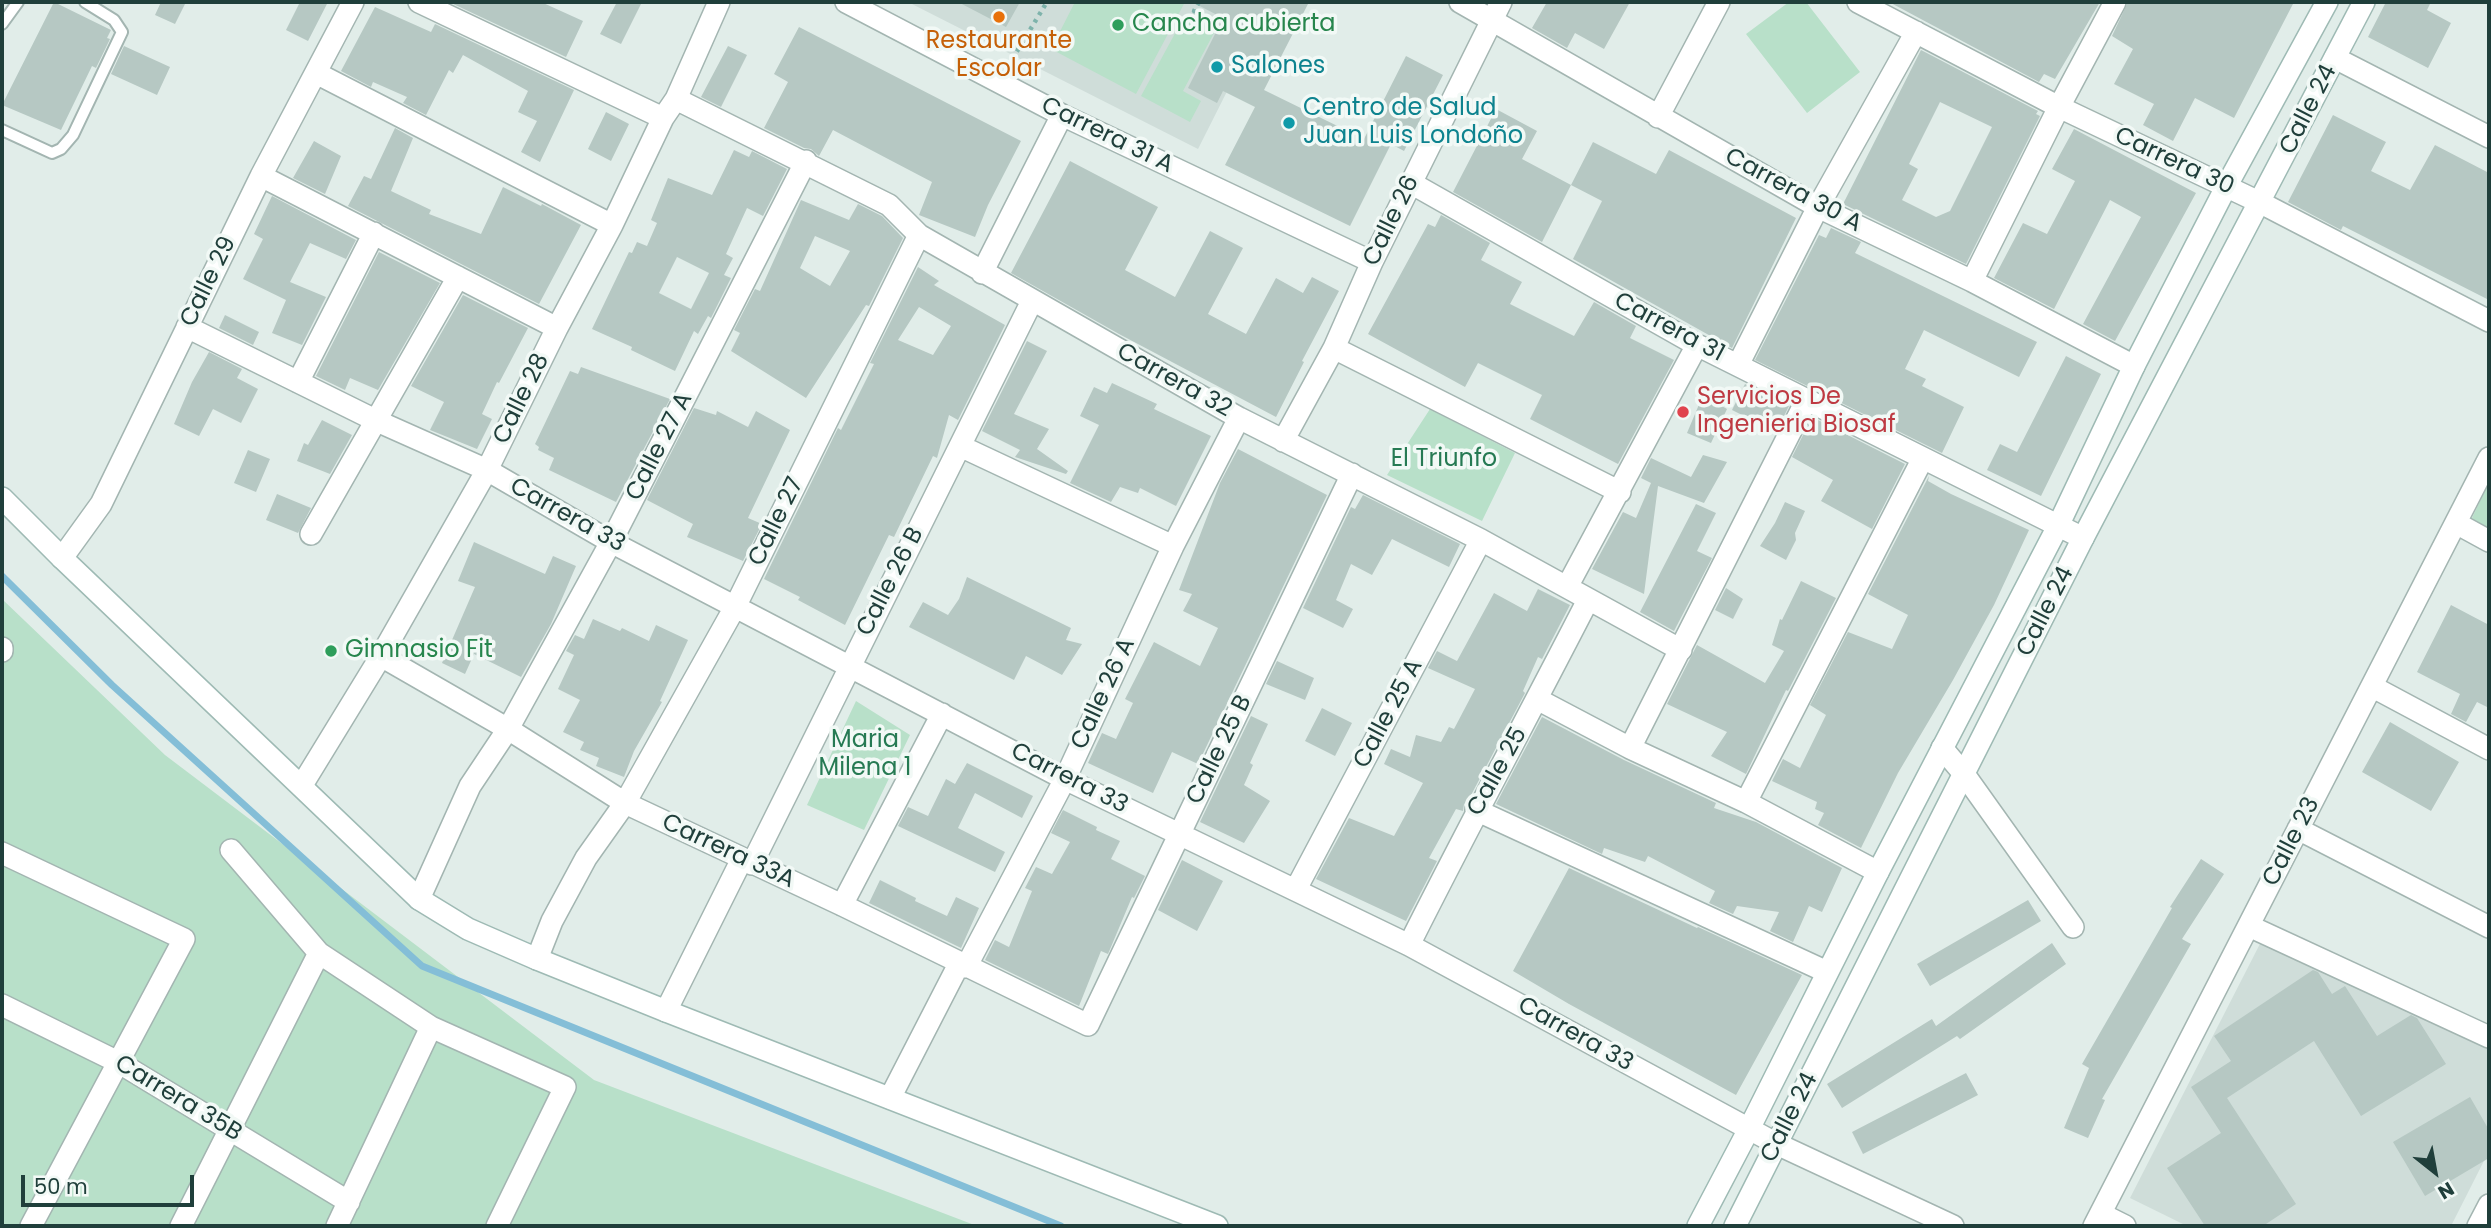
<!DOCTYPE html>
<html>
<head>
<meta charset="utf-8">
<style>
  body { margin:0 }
  #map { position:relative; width:2491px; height:1228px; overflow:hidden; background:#e1ede9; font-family:Poppins,sans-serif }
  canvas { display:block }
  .frame { position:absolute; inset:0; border:4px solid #203f3b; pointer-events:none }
  .north { position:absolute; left:2400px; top:1137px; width:70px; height:70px; -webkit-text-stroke:5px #f2f9f6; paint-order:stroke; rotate:149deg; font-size:19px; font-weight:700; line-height:28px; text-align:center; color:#203f3b }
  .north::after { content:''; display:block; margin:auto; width:24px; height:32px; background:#203f3b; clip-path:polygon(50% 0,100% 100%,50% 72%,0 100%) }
  .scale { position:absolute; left:21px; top:1175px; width:173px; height:32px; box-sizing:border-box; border:4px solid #203f3b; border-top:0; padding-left:9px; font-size:21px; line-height:24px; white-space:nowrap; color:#203f3b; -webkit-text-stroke:5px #f2f9f6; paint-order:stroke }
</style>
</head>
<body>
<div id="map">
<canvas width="2491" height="1228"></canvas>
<div class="frame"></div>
<div class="north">N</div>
<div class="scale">50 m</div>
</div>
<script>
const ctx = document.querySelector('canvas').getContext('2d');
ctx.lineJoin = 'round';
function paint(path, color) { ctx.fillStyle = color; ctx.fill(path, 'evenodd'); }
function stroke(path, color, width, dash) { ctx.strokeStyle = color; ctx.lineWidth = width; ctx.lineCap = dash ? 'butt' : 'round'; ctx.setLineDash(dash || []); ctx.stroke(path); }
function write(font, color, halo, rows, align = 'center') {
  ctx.font = font + ' Poppins,sans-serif'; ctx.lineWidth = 7; ctx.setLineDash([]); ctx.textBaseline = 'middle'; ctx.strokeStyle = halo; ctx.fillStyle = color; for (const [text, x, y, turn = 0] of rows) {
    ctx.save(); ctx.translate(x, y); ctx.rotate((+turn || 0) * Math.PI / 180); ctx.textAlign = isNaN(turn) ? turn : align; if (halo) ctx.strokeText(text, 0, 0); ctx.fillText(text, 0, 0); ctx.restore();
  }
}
paint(new Path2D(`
  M 908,2 L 1272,2 L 1198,149 Z
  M 2264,936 L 2489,1049 L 2489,1151 L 2451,1226 L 2187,1226 L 2130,1198 Z`), '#cfddd9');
paint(new Path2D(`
  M 1075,2 L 1185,2 L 1136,94 L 1051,49 Z
  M 1789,2 L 1806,2 L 1860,72 L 1807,113 L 1746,34 Z
  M 1185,15 L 1215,31 L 1183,91 L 1201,101 L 1190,122 L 1141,96 Z
  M 1430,409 L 1515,453 L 1482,521 L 1387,475 Z
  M 2489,482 L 2489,531 L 2476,524 L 2472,518 Z
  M 2,599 L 165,755 L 594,1080 L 977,1226 L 2,1226 Z
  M 856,701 L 910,735 L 864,830 L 807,805 Z`), '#b8e0c9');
stroke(new Path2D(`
  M 2,576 L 112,685 L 422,966 L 1061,1226`), '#84bed7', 7);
paint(new Path2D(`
  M 54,2 L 111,30 L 107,38 L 110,39 L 96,68 L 92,66 L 61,130 L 2,105 Z
  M 161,2 L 186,2 L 175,24 L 155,15 Z
  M 300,2 L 328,2 L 308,41 L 286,30 Z
  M 449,2 L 541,2 L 583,21 L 566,57 Z
  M 617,2 L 642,2 L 621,44 L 600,34 Z
  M 958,2 L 1020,2 L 1006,27 Z
  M 1192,2 L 1309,2 L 1264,90 L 1364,139 L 1406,56 L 1443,75 L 1404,151 L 1391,144 L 1350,226 L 1225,165 L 1255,107 L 1223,91 L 1217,103 L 1188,88 L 1223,18 Z
  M 1547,2 L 1630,2 L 1604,49 L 1575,33 L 1567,48 L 1532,28 Z
  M 1889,2 L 2100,2 L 2055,79 L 2044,74 L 2039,82 Z
  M 2128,2 L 2294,2 L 2234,118 L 2195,98 L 2173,141 L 2143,125 L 2154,104 L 2114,84 L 2133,49 L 2112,36 Z
  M 2386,2 L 2431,2 L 2427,10 L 2451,23 L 2428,68 L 2368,37 Z
  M 375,7 L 431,32 L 435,24 L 574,90 L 540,162 L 521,152 L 537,121 L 518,112 L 528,91 L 463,55 L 453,73 L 449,70 L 426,115 L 403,103 L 407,97 L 373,82 L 371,87 L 341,71 Z
  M 799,27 L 1021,141 L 988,205 L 975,237 L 919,215 L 932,182 L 890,160 L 833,130 L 819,156 L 811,149 L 804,148 L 764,128 L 788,82 L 774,74 Z
  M 124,46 L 170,67 L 157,95 L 111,74 Z
  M 728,46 L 747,55 L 721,107 L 701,97 Z
  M 1921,50 L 2038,111 L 2036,114 L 2040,116 L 1966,264 L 1843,204 ZM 1940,102 L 1992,127 L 1950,211 L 1936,217 L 1902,200 L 1918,169 L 1909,164 Z
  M 1496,109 L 1537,131 L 1522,159 L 1571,185 L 1542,242 L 1453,192 Z
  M 606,112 L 629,124 L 611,161 L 588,149 Z
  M 2333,115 L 2386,142 L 2371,171 L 2410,190 L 2435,145 L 2489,173 L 2489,300 L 2343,226 L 2341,230 L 2288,202 Z
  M 395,128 L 413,138 L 391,191 L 431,210 L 429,214 L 481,234 L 503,187 L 541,206 L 542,204 L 581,225 L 539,304 L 348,206 L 364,176 L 371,179 Z
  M 2074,129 L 2196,193 L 2115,341 L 2083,324 L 2141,217 L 2110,200 L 2054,309 L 1994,278 L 2023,223 L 2047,234 L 2075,181 L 2052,169 Z
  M 314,141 L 341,156 L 325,194 L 293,178 Z
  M 1593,142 L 1656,174 L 1669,150 L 1796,218 L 1732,348 L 1573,259 L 1602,201 L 1571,185 Z
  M 734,150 L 749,157 L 752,151 L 787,169 L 763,216 L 747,208 L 726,254 L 733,258 L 724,275 L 731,278 L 711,318 L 708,316 L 698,334 L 694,331 L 675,371 L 631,350 L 632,347 L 592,329 L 629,252 L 632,253 L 637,242 L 647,246 L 657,223 L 651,220 L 668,178 L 712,195 ZM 677,257 L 709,273 L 691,309 L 659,293 Z
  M 1070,161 L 1158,207 L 1125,270 L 1175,297 L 1210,231 L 1243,248 L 1208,314 L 1246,334 L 1276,278 L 1303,293 L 1312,277 L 1339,291 L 1302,361 L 1304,362 L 1276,417 L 1119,334 L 1011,273 Z
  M 272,196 L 356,240 L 346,259 L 310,243 L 290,282 L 326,297 L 302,345 L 272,333 L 286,300 L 243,279 L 263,239 L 254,234 Z
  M 801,200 L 849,220 L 858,204 L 882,216 L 903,238 L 869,306 L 866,305 L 806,398 L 731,351 L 740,333 L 734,330 L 755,289 L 760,291 ZM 815,236 L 850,251 L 830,286 L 800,268 Z
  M 1441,215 L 1490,243 L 1481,260 L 1522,282 L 1510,304 L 1574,336 L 1594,302 L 1636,326 L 1630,338 L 1674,360 L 1618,464 L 1530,419 L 1542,395 L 1478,363 L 1465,387 L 1368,334 L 1428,224 L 1435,227 Z
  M 1831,228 L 1861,242 L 1855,253 L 2037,342 L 2019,377 L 1924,330 L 1905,369 L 1926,379 L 1922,386 L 1964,407 L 1942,453 L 1755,360 L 1819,235 L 1826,238 Z
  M 379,252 L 440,283 L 378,390 L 350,378 L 345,390 L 316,376 Z
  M 918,267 L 939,281 L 934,285 L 1005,325 L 958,420 L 949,415 L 937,458 L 933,456 L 894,537 L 889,535 L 845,625 L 798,600 L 800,597 L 764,579 L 838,428 L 841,430 L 874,364 L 870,363 ZM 919,307 L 951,326 L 933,355 L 898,340 Z
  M 463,295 L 528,328 L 499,383 L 497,382 L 482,414 L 492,419 L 477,449 L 430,430 L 444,402 L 411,386 Z
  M 225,315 L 259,332 L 253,345 L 219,328 Z
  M 1027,341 L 1047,351 L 1014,414 L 1049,429 L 1037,449 L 1068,471 L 1066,474 L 1015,457 L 1020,450 L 982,431 Z
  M 209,352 L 242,369 L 237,378 L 258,389 L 241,423 L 213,409 L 199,436 L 174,424 L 192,382 Z
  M 2066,356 L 2101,374 L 2041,496 L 1987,470 L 2000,444 L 2017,452 Z
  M 581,367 L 670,399 L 616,502 L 549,470 L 554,458 L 538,450 L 539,447 L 535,444 L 570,371 L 578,374 Z
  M 1112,383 L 1157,404 L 1154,409 L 1211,436 L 1176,506 L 1140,488 L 1138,493 L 1120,487 L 1111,502 L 1070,483 L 1099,425 L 1080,416 L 1094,387 L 1107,393 Z
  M 1745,384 L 1789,406 L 1776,432 L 1732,410 Z
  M 1703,395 L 1727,409 L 1711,443 L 1687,433 Z
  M 694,408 L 716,415 L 717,411 L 748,427 L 756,411 L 790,430 L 748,518 L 762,524 L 743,561 L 687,537 L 693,524 L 647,500 Z
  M 1812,417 L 1905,464 L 1872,529 L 1821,501 L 1833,480 L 1792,457 Z
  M 322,420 L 352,435 L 330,474 L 297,461 L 304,443 L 308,445 Z
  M 1238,449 L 1327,495 L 1198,764 L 1172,752 L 1153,793 L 1088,763 L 1102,733 L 1116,739 L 1133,703 L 1125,699 L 1154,642 L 1200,666 L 1218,628 L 1183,611 L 1192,594 L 1179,590 L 1220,483 Z
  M 248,450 L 270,459 L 256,492 L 234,483 Z
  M 1703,455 L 1727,462 L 1704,503 L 1658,486 L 1644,594 L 1592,569 L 1623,512 L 1636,518 L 1651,483 L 1641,478 L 1651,458 L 1691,477 Z
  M 1929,476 L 1928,481 L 1951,494 L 2029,530 L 1994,605 L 1953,680 L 1898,773 L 1861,848 L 1818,825 L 1824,813 L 1815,809 L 1817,802 L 1772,781 L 1783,759 L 1800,768 L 1826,715 L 1810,705 L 1848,632 L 1892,649 L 1908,615 L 1868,594 Z
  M 277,494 L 311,508 L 298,533 L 266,520 Z
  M 1363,495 L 1460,544 L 1449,567 L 1392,539 L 1372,575 L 1351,564 L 1336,600 L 1353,609 L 1343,628 L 1303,608 L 1351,507 L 1355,509 Z
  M 1785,502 L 1805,511 L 1795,533 L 1796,540 L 1786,560 L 1760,546 L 1775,523 Z
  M 1696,504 L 1716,513 L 1697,551 L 1712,558 L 1674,631 L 1640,612 Z
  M 474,542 L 545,574 L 553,556 L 576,566 L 551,624 L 521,677 L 474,654 L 465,674 L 442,663 L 475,587 L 458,581 Z
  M 967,577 L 1071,628 L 1066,640 L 1082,644 L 1062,675 L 1026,656 L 1014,680 L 909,627 L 923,602 L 948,615 L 959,599 Z
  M 1801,581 L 1836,598 L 1788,691 L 1786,690 L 1746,774 L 1711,756 L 1727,732 L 1667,704 L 1697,645 L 1765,683 L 1784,651 L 1772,645 L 1780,619 L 1782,620 Z
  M 1726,588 L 1743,599 L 1733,619 L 1715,610 Z
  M 1538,589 L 1570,605 L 1542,659 L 1538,657 L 1523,691 L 1525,693 L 1469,799 L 1464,804 L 1463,811 L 1456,809 L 1429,858 L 1437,861 L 1406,921 L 1316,879 L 1349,818 L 1394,836 L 1423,783 L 1384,764 L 1391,749 L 1410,757 L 1416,735 L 1441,742 L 1449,727 L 1454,729 L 1475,689 L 1428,668 L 1437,651 L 1457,661 L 1494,593 L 1527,611 Z
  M 2451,605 L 2489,625 L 2489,708 L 2477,702 L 2466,722 L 2451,714 L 2460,694 L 2417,672 Z
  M 593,619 L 620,631 L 622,628 L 649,641 L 656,625 L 688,640 L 660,701 L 662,702 L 634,751 L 624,777 L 596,766 L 599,758 L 580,750 L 584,742 L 563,732 L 580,700 L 558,689 L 574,655 L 566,651 L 575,635 L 584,639 Z
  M 1277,661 L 1314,678 L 1305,700 L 1266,684 Z
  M 1322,708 L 1352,723 L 1335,756 L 1305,741 Z
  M 1251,716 L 1268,724 L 1250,763 L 1253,765 L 1244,785 L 1270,801 L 1244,843 L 1200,822 Z
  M 1542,717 L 1624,760 L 1716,803 L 1714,808 L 1756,822 L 1842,868 L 1822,912 L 1809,906 L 1793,942 L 1770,931 L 1779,912 L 1737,906 L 1733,914 L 1709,903 L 1715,891 L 1648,856 L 1645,862 L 1604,848 L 1602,854 L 1496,804 Z
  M 2390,722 L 2459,762 L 2431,811 L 2362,772 Z
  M 967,763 L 1033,796 L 1022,818 L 975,793 L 958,828 L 1005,852 L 995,872 L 898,826 L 908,807 L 928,816 L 946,779 L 955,784 Z
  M 1063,810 L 1097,827 L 1096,830 L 1120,841 L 1111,859 L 1145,876 L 1134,898 L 1132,897 L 1108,954 L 1101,951 L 1079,1006 L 985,960 L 995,940 L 1009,947 L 1032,891 L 1025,888 L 1036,867 L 1052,874 L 1070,842 L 1051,833 Z
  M 2201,859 L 2224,874 L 2182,939 L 2191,944 L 2102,1099 L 2105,1100 L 2088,1138 L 2064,1128 L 2089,1068 L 2082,1064 L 2172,908 L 2170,907 Z
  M 1182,860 L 1223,881 L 1197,931 L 1158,910 Z
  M 1569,868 L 1697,928 L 1698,927 L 1802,975 L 1736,1095 L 1569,1004 L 1513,971 Z
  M 880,880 L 916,898 L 915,901 L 947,916 L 956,897 L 979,908 L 961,948 L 869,903 Z
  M 2028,900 L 2041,921 L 1930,986 L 1917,964 Z
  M 2052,943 L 2066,964 L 1960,1039 L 1957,1036 L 1842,1108 L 1827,1084 L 1932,1019 L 1936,1026 Z
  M 2313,970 L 2318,972 L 2332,994 L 2345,986 L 2377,1036 L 2411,1015 L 2417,1018 L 2446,1064 L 2361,1116 L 2314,1041 L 2227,1098 L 2296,1204 L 2263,1226 L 2205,1226 L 2167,1168 L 2221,1133 L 2191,1087 L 2231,1061 L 2214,1036 Z
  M 1966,1073 L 1978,1095 L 1863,1154 L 1852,1132 Z
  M 2470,1097 L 2489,1130 L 2489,1158 L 2425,1196 L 2393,1142 Z`), '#b6c8c3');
const lane = new Path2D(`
  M 2,24 L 18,2
  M 2,130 L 52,153 L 61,149 L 73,135 L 122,32 L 114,20 L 85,2`);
const street = new Path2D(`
  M 419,2 L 663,118
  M 846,2 L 1062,115 L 1372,262
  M 1460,2 L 1818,207 L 1972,281 L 2134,366
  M 1858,2 L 2059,107 L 2261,203 L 2489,321
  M 2335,58 L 2489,137
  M 316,73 L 612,225
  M 676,99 L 889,205 L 919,235 L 1239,418 L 1481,540 L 1681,650
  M 1658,117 L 1719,2
  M 261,176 L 557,328
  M 1411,183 L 1697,345 L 2083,538
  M 982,273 L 1062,115
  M 1972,281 L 2059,107 L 2115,2
  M 187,327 L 377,421 L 487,470 L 611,542 L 1065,779 L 1409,945 L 1777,1144 L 1953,1226
  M 1334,348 L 1620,492
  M 1738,365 L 1818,207 L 1916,32
  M 298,382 L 374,233
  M 1283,441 L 1334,348 L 1372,262 L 1501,2
  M 960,446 L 1173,546
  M 2456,523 L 2489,541
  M 311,534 L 458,277
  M 62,558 L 101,504 L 261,176 L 353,2
  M 1567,587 L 1697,345
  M 2,648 L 2,651
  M 381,656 L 508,729 L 625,803 L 842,905 L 1088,1025 L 1352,474
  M 2373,687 L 2489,749
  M 1537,699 L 1630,748 L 1746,802 L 1878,872
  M 1630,748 L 1806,401
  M 1942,748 L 1964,774 L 2073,927
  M 302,785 L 381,656 L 487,470 L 557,328 L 612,225 L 663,118 L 676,99 L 719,2
  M 1746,802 L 1922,460
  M 1476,810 L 1827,972
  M 2298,829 L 2489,927
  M 231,850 L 319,953 L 431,1027 L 565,1087 L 497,1226
  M 2,853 L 184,939 L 31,1226
  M 752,864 L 1032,301
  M 1296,889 L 1481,540
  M 419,899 L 470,786 L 508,729 L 611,542 L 806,161
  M 842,905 L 942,714
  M 2249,926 L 2489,1037
  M 1409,945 C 1467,829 1529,715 1588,600
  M 537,959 L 552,921 L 586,858 L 625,803 L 735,607 L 919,235
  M 966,967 L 1065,779 L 1173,546 L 1239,418
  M 2,1005 L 118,1062 L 349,1202
  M 666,1011 L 742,859
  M 890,1098 L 959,964
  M 2101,1214 L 2125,1226
  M 181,1226 L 319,953
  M 337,1226 L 431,1027
  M 2094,1226 L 2489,458
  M 2478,1226 L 2489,1205`);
const secondary = new Path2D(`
  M 2,498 L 62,558 L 419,899 L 468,929 L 537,959 L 666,1011 L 1217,1226
  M 1698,1226 L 1749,1129 L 1878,872 L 2058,526 L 2134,366 L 2226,187 L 2327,2
  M 1735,1226 L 2083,538 L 2364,2`);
stroke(lane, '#a3b5b1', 14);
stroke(street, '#a3b5b1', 24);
stroke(secondary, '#9ebab4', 24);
stroke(new Path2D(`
  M 1199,2 L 1194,11 L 1218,25
  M 1008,66 L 1047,2`), '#7eb3ab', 4.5, [3.5, 5]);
stroke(lane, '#fff', 10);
stroke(street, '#fff', 21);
stroke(secondary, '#fff', 21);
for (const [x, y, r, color] of [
  [999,17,7,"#e8710a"],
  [1118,25,7,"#2e9e5b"],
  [1217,67,7,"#0f9aa8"],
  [1289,123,7,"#0f9aa8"],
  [1683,412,7,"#e0444e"],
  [331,651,7,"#2e9e5b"]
]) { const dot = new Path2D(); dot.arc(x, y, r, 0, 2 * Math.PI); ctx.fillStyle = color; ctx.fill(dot); stroke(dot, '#f2f9f6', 2.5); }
write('24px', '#27864d', '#f2f9f6', [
  ["Cancha cubierta",1132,25],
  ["Gimnasio Fit",345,651]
], 'left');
write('24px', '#c56008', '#f2f9f6', [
  ["Restaurante",999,42],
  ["Escolar",999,70]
]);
write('24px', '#0d838f', '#f2f9f6', [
  ["Salones",1231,67],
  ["Centro de Salud",1303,109],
  ["Juan Luis Londoño",1303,137]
], 'left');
write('24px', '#203f3b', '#f2f9f6', [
  ["Calle 24",2309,110,-63],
  ["Carrera 31 A",1107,136,26],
  ["Carrera 30",2174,162,25],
  ["Carrera 30 A",1793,191,28],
  ["Calle 26",1392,221,-64],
  ["Calle 29",209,282,-64],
  ["Carrera 31",1669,328,28],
  ["Carrera 32",1174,381,29],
  ["Calle 28",522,399,-64],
  ["Calle 27 A",660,447,-63],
  ["Carrera 33",567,516,29],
  ["Calle 27",777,522,-64],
  ["Calle 26 B",891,582,-63],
  ["Calle 24",2046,612,-63],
  ["Calle 26 A",1104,694,-65],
  ["Calle 25 A",1389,714,-62],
  ["Calle 25 B",1220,750,-64],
  ["Calle 25",1498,772,-61],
  ["Carrera 33",1069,779,27],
  ["Calle 23",2292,842,-63],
  ["Carrera 33A",728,852,25],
  ["Carrera 33",1575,1035,29],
  ["Carrera 35B",178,1099,31],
  ["Calle 24",1790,1118,-63]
]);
write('24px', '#be3a42', '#f2f9f6', [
  ["Servicios De",1697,398],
  ["Ingenieria Biosaf",1697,426]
], 'left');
write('24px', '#267a53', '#f2f9f6', [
  ["El Triunfo",1444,460],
  ["Maria",865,741],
  ["Milena 1",865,769]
]);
</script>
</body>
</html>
